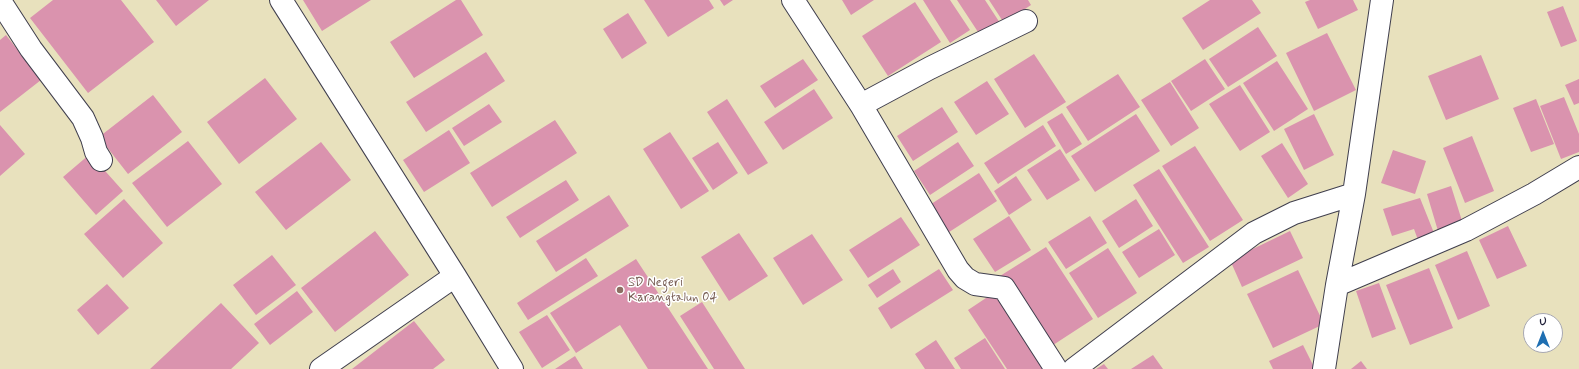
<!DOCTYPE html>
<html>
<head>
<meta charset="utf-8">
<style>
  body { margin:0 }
  #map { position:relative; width:1579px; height:369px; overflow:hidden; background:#e8e1bd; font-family:Mynerve,sans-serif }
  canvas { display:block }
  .north { position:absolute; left:1523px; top:313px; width:40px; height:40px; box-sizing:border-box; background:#fff; border:1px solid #a7a7b1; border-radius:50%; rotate:0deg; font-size:11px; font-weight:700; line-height:16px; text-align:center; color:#22223b }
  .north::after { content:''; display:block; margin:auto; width:14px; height:18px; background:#1f6fb2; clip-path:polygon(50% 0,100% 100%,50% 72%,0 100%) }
</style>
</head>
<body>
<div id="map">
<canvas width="1579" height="369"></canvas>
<div class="north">U</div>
</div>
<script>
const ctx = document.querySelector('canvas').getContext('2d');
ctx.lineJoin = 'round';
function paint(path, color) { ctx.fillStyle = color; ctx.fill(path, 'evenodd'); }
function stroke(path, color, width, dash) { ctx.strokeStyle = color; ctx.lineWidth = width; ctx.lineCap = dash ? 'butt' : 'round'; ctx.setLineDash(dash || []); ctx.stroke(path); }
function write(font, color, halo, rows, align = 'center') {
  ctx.font = font + ' Mynerve,sans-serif'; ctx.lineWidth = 3; ctx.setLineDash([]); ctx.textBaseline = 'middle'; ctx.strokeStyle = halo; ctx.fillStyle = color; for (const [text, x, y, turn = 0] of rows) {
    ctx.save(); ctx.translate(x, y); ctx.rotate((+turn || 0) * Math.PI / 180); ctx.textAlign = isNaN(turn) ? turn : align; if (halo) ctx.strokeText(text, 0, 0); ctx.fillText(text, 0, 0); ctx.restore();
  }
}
paint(new Path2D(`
  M 53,0 L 121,0 L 154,42 L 88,93 L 30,18 Z
  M 156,0 L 209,0 L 176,26 Z
  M 303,0 L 371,0 L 322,31 Z
  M 456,0 L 461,0 L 483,35 L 414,78 L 390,42 Z
  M 644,0 L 709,0 L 714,8 L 668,37 Z
  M 720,0 L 733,0 L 724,6 Z
  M 842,0 L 874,0 L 851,15 Z
  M 923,0 L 950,0 L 970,30 L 950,43 Z
  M 957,0 L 985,0 L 1000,23 L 980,35 Z
  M 989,0 L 1028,0 L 1031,5 L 1004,23 Z
  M 1210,0 L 1252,0 L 1261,13 L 1203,50 L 1182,18 Z
  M 1310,0 L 1353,0 L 1358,10 L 1318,29 L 1305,2 Z
  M 915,2 L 941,42 L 888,76 L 862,36 Z
  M 1563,6 L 1577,41 L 1561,47 L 1547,12 Z
  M 628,13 L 647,43 L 622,59 L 603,29 Z
  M 1258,27 L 1277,56 L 1228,87 L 1209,59 Z
  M 1327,33 L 1356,90 L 1314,111 L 1286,53 Z
  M 6,35 L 41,80 L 0,112 L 0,40 Z
  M 486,52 L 505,81 L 426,132 L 406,102 Z
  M 1034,54 L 1066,102 L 1025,128 L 994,79 Z
  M 1481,55 L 1499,99 L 1446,120 L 1428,76 Z
  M 803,59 L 818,80 L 775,108 L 760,86 Z
  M 1205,59 L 1225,89 L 1191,111 L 1171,81 Z
  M 1277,61 L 1308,109 L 1274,131 L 1243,83 Z
  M 1118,74 L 1140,107 L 1088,141 L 1066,107 Z
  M 265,78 L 297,119 L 239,164 L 207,122 Z
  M 1579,79 L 1579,103 L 1574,105 L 1565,85 Z
  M 987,81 L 1009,114 L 976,135 L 954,102 Z
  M 1170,82 L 1199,128 L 1171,146 L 1141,100 Z
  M 1240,85 L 1270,132 L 1240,151 L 1209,104 Z
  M 814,89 L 833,118 L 783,150 L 764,122 Z
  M 153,95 L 182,132 L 128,174 L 99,137 Z
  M 1564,97 L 1579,134 L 1579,152 L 1561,159 L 1540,106 Z
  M 727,99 L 768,163 L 748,175 L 707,112 Z
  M 1536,99 L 1554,144 L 1531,152 L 1513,108 Z
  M 489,104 L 502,122 L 464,146 L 452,128 Z
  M 942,107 L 958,132 L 913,161 L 897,136 Z
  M 1062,113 L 1082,144 L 1066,154 L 1047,122 Z
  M 1136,114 L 1160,151 L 1095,192 L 1071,156 Z
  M 1314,114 L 1334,155 L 1304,170 L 1284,129 Z
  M 555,120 L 577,153 L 492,207 L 470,173 Z
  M 0,125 L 25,154 L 0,176 Z
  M 1043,125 L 1056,146 L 998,184 L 984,163 Z
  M 449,130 L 470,163 L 424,192 L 403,160 Z
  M 670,132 L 709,191 L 681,209 L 643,149 Z
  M 1472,136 L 1494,191 L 1465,203 L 1443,148 Z
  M 188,141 L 222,184 L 167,227 L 132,183 Z
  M 321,142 L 351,180 L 286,230 L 255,192 Z
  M 718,142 L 738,173 L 713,190 L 692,158 Z
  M 958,142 L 974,166 L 930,195 L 914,171 Z
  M 1282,143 L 1308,184 L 1288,198 L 1261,156 Z
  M 1195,146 L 1243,220 L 1210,241 L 1162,166 Z
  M 1060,149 L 1080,180 L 1047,200 L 1027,170 Z
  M 1393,150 L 1426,161 L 1415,194 L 1381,183 Z
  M 90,154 L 123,191 L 96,215 L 63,177 Z
  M 1159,169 L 1209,247 L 1183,263 L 1133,185 Z
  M 979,173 L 997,201 L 943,236 L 925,208 Z
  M 1016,176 L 1032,200 L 1009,215 L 994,191 Z
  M 566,180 L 579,200 L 520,238 L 506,217 Z
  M 1451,186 L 1463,224 L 1438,231 L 1427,194 Z
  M 609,195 L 629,226 L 556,272 L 536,241 Z
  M 1420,198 L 1434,233 L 1418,240 L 1414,229 L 1392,236 L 1383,209 Z
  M 124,199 L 163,243 L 123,278 L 84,234 Z
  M 1136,199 L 1153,226 L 1119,248 L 1102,221 Z
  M 1009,216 L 1031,250 L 995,272 L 973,239 Z
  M 1090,216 L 1107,243 L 1066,269 L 1048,242 Z
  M 901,217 L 920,245 L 868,278 L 849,250 Z
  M 1508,226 L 1527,266 L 1497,279 L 1479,240 Z
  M 1159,229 L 1175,255 L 1139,278 L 1122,252 Z
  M 375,231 L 409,275 L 335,332 L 301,288 Z
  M 1290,231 L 1303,258 L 1242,287 L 1230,260 Z
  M 739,233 L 768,276 L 729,301 L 701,257 Z
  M 812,234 L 843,280 L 803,305 L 773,258 Z
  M 1046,247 L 1093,319 L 1047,349 L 1000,276 Z
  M 1108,248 L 1137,293 L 1098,318 L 1069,273 Z
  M 1467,251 L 1490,306 L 1458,320 L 1435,265 Z
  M 272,255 L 296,285 L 256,315 L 233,285 Z
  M 586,258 L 598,276 L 528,320 L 517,303 Z
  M 636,259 L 708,369 L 648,369 L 620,325 L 576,353 L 550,313 Z
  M 1429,268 L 1453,328 L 1410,345 L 1386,285 Z
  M 893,269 L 901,282 L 877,298 L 868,285 Z
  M 939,269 L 953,290 L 891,329 L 878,308 Z
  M 1298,270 L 1324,324 L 1273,348 L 1247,294 Z
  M 1379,283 L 1396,329 L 1372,338 L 1356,291 Z
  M 107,284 L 129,308 L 98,335 L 77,310 Z
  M 1001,288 L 1050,369 L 1007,369 L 968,310 Z
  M 297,291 L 313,312 L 270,345 L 254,324 Z
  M 702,302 L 745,369 L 714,369 L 680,316 Z
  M 221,303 L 259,343 L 231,369 L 150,369 Z
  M 547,315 L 570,350 L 542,368 L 519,332 Z
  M 414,321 L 445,360 L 433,369 L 352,369 Z
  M 985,338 L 1005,369 L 961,369 L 954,358 Z
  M 936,340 L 955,369 L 925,369 L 915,354 Z
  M 1303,345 L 1315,369 L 1273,369 L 1269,361 Z
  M 1153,355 L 1163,369 L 1131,369 Z
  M 575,356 L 583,369 L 555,369 Z
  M 1361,361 L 1367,369 L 1351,369 Z
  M 1104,364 L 1108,369 L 1096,369 Z`), '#da93ae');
const street = new Path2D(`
  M 281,0 L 455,276 L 512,369
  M 793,0 L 861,105
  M 0,1 L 31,49 L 83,118 L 92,138 L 96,152 L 101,160
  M 1026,21 L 930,68 L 861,105 L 958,270 L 965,278 L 975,284 L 1004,288 L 1056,369
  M 1337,285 L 1466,230 L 1534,194 L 1579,167
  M 321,369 L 455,276
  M 1074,369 L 1254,233 L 1294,213 L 1354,194
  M 1324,369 L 1337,285 L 1354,194 L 1382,0`);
stroke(street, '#403f4e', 24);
stroke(street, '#fff', 22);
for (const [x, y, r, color] of [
  [620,290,4,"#8d6e63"]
]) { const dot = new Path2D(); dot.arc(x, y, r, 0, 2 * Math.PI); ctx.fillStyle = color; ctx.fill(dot); stroke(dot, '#fff', 1.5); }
write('13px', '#785e54', '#fff', [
  ["SD Negeri",628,283],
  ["Karangtalun 04",628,298]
], 'left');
</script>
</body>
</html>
